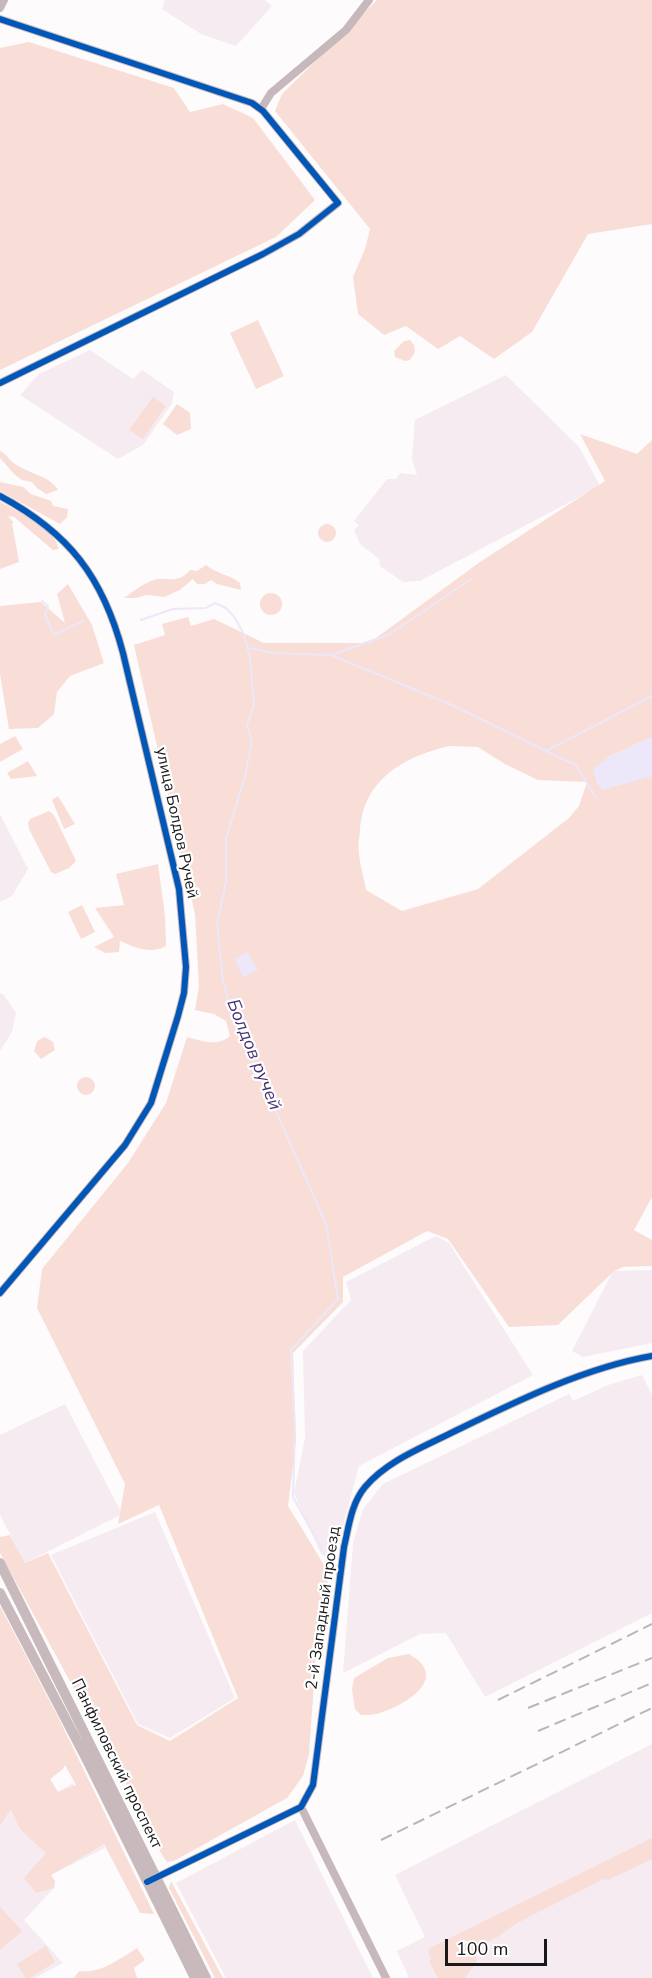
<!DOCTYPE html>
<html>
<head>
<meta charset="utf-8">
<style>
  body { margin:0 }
  #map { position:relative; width:652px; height:1978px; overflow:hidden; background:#fefbfc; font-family:"Nunito Sans",sans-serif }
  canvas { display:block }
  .scale { position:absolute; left:445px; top:1939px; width:102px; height:27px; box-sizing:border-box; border:3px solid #1a1819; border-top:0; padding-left:8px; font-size:18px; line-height:21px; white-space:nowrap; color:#1a1819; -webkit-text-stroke:4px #fff; paint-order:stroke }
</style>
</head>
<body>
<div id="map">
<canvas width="652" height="1978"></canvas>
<div class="scale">100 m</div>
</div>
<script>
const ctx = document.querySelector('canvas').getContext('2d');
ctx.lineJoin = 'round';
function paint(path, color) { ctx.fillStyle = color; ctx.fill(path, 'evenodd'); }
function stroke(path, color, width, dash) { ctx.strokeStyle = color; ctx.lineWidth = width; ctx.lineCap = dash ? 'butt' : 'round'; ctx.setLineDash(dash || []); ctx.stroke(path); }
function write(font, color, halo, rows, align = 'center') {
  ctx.font = font + ' "Nunito Sans",sans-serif'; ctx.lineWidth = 4.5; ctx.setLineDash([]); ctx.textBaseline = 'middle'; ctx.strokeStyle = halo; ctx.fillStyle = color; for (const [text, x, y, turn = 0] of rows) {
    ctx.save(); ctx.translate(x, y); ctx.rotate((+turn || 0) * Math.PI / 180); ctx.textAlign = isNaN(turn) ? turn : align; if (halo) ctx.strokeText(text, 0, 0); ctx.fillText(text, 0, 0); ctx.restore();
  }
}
paint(new Path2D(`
  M 165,0 L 265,0 L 272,6 L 236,46 L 201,34 L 162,9 Z
  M 90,350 L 133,379 L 142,370 L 174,392 L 172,403 L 143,445 L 118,459 L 20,395 L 39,374 Z
  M 506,375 L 579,447 L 600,486 L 420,581 L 403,582 L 380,566 L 379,559 L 360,544 L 354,530 L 359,525 L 354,521 L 387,479 L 396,479 L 400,473 L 417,475 L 412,459 L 415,420 Z
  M 0,814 L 28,869 L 12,896 L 0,902 Z
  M 0,993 L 4,995 L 16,1013 L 12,1032 L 0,1051 Z
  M 436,1236 L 449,1243 L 533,1375 L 359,1466 L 334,1559 L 321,1554 L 294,1493 L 305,1438 L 303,1351 L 351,1300 L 346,1282 Z
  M 652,1270 L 652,1343 L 583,1357 L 572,1351 L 613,1271 Z
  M 642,1375 L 652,1395 L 652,1613 L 485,1697 L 446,1633 L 420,1634 L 343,1673 L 353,1543 L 363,1509 L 383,1484 L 569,1394 L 573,1401 L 608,1385 Z
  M 65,1404 L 122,1514 L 25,1563 L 0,1515 L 0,1435 Z
  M 155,1512 L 235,1698 L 170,1738 L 138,1724 L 51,1555 Z
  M 44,1726 L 63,1769 L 50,1779 L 58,1792 L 73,1783 L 105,1848 L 51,1875 L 55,1881 L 54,1888 L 24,1920 L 63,1963 L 35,1978 L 0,1978 L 0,1768 Z
  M 652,1744 L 652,1978 L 409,1978 L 397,1951 L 425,1937 L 395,1875 Z
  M 295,1820 L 373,1978 L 226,1978 L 176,1883 Z`), '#f5ebf0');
paint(new Path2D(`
  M 377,0 L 652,0 L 652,224 L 588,234 L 532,332 L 494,359 L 460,336 L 438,349 L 406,326 L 384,335 L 358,314 L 353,277 L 365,249 L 370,229 L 275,111 L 282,94 Z
  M 29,42 L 174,88 L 190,112 L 223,104 L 253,118 L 315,200 L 276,237 L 0,370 L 0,48 Z
  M 258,320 L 284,376 L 256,389 L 230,333 Z
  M 410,340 L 414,345 L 415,352 L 410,360 L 405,361 L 395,357 L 394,351 L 404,341 Z
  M 153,397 L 166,406 L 143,439 L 129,430 Z
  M 177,404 L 190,413 L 191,429 L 177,435 L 163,424 Z
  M 580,434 L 637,454 L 652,440 L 652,737 L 608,757 L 642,778 L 652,776 L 652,1197 L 634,1230 L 652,1240 L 652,1266 L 623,1267 L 614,1271 L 558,1325 L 509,1327 L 448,1239 L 427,1231 L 343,1277 L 343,1302 L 293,1353 L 296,1441 L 288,1506 L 329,1573 L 317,1641 L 309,1754 L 303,1776 L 287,1798 L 174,1861 L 167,1862 L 162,1855 L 138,1806 L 0,1553 L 0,1537 L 10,1535 L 25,1563 L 48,1553 L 137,1725 L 170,1741 L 238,1698 L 159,1505 L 118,1524 L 125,1484 L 37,1308 L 42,1269 L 128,1163 L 166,1103 L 187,1037 C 203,1041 217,1047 230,1036 L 226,1021 L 214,1014 L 195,1010 L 199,986 L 195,914 L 134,645 L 165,635 L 162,624 L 188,617 L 191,626 L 214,619 L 264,643 L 369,643 L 480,562 L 605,481 ZM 449,746 L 478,747 L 505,764 L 538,780 L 587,782 L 579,806 L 569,818 L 478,889 L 402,911 L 366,890 C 364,878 360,866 359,854 C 358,846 359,838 360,831 C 363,779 404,757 449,746 Z
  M 0,451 C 7,454 9,460 15,464 C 29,474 49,475 58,490 L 46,494 L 37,488 L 32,482 L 22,480 L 15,475 L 0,458 Z
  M 0,482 L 23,487 L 31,494 L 51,501 L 53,506 L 68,509 L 67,517 L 60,524 L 0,491 Z
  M 0,502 C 16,510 56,530 59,549 L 53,550 L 14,517 L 8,516 L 14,523 L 12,523 L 19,562 L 0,569 Z
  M318 533a9 9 0 1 1 18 0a9 9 0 1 1-18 0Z
  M 206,565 C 219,575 229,574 240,583 L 241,590 L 217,584 L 211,580 L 205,584 L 197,584 L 193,579 L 180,590 L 164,597 L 146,595 L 136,598 L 124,598 C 133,592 143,583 154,580 C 168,576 178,585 190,570 L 197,571 Z
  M 68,584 L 92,625 L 104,663 L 70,676 L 57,692 L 54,714 L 38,728 L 9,729 L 0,674 L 0,606 L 41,602 L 65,623 L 57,594 Z
  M260 604a11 11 0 1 1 22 0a11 11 0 1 1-22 0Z
  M 15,736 L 23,749 L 0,762 L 0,744 Z
  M 28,761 L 37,776 L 11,779 L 7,773 Z
  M 58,796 L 75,824 L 64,829 L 52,800 Z
  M 49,811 L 54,815 L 76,861 L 69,868 L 55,874 L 51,872 L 29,829 L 28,823 L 30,819 Z
  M 158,864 L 165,916 L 166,946 C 151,955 134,947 120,941 L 119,952 L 105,953 L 94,947 L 114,937 L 95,908 L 124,905 L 116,874 Z
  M 82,905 L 95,932 L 81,939 L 68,912 Z
  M 45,1037 L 53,1042 L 55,1050 L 41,1059 L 34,1051 L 37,1041 Z
  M77 1086a9 9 0 1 1 18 0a9 9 0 1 1-18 0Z
  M 0,1606 L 59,1719 L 154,1914 L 140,1913 L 104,1844 L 51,1875 L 55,1881 L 54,1888 L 36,1893 L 24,1878 L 46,1853 L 20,1829 L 11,1809 L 0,1825 ZM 65,1765 L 76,1785 L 58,1792 L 50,1779 L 63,1769 Z
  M 409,1654 C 412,1656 417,1659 420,1662 C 443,1686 394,1710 376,1714 C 371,1715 366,1715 361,1715 L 355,1709 L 352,1689 L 354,1678 L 388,1658 Z
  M 652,1838 L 652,1859 L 608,1880 L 604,1879 L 515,1924 L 499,1936 L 473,1949 L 477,1961 L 465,1978 L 438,1978 L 429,1961 L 431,1959 L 428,1951 L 432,1947 Z
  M 171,1881 L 223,1978 L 215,1978 L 169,1888 Z
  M 0,1907 L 22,1931 L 0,1950 Z
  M 46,1946 L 55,1962 L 30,1978 L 26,1978 L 17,1964 Z
  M 137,1948 L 145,1960 L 134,1968 L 137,1978 L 74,1978 L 79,1971 C 101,1974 119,1959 137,1948 Z`), '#f8ded7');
paint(new Path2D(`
  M 652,737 L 652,776 L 603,790 L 597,784 L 593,769 L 608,757 Z
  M 247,952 L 258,970 L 243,977 L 235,959 Z`), '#ece7f9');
stroke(new Path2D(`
  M 42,601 L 48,606 L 45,615 L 54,635 L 83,621
  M 141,620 L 173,609 L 206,608 L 215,603 L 226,608 L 235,618 L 244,635 L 250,657 L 254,704 L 247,726 L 252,740 L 245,776 L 226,839 L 226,882 L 217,924 L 223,980 L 230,1008 L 326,1224 L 338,1299 L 291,1350 L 295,1428 L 293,1497 L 331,1566
  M 249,648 L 273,653 L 331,655 L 390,634 L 471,579
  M 331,655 L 452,705 L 546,751 L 652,696
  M 546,751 L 576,765 L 596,798`), '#ece7f9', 2);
stroke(new Path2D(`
  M 0,8 L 4,0
  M 0,19 L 252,103 L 263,111 L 338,203 L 299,234 L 263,254 L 0,383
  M 261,109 L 271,93 L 346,30 L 369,0
  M 0,496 C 69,533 103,577 123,653 L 179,889 L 186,967 L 184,993 L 178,1016 L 151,1103 L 125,1145 L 0,1293
  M 301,1807 L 386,1978
  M 153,1879 L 301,1807 L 313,1785 L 344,1547 C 349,1526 351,1504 365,1487 C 387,1461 421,1448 451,1433 C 513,1403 583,1368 652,1356`), '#c7b9bb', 8);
stroke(new Path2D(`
  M 0,1563 L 206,1978
  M 0,1593 L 87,1760 L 195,1978`), '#c8babc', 10);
stroke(new Path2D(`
  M 498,1700 L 652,1624
  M 528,1708 L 652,1658
  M 538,1731 L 652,1683
  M 381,1840 L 652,1708`), '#bdb5b6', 2, [12, 6]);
stroke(new Path2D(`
  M 0,19 L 252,103 L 263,111 L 338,203 L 299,234 L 263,254 L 0,383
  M 0,496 C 69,533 103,577 123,653 L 179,889 L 186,967 L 184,993 L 178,1016 L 151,1103 L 125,1145 L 0,1293
  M 147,1882 L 301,1807 L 313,1785 L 344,1547 C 349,1526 351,1504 365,1487 C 387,1461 421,1448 451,1433 C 513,1403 583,1368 652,1356`), '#0057b8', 6);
write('16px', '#1a1819', '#fff', [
  ["улица Болдов Ручей",176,823,78],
  ["2-й Западный проезд",324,1608,-82],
  ["Панфиловский проспект",116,1764,64]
]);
write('italic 18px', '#463276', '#fff', [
  ["Болдов ручей",253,1055,68]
]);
</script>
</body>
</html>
